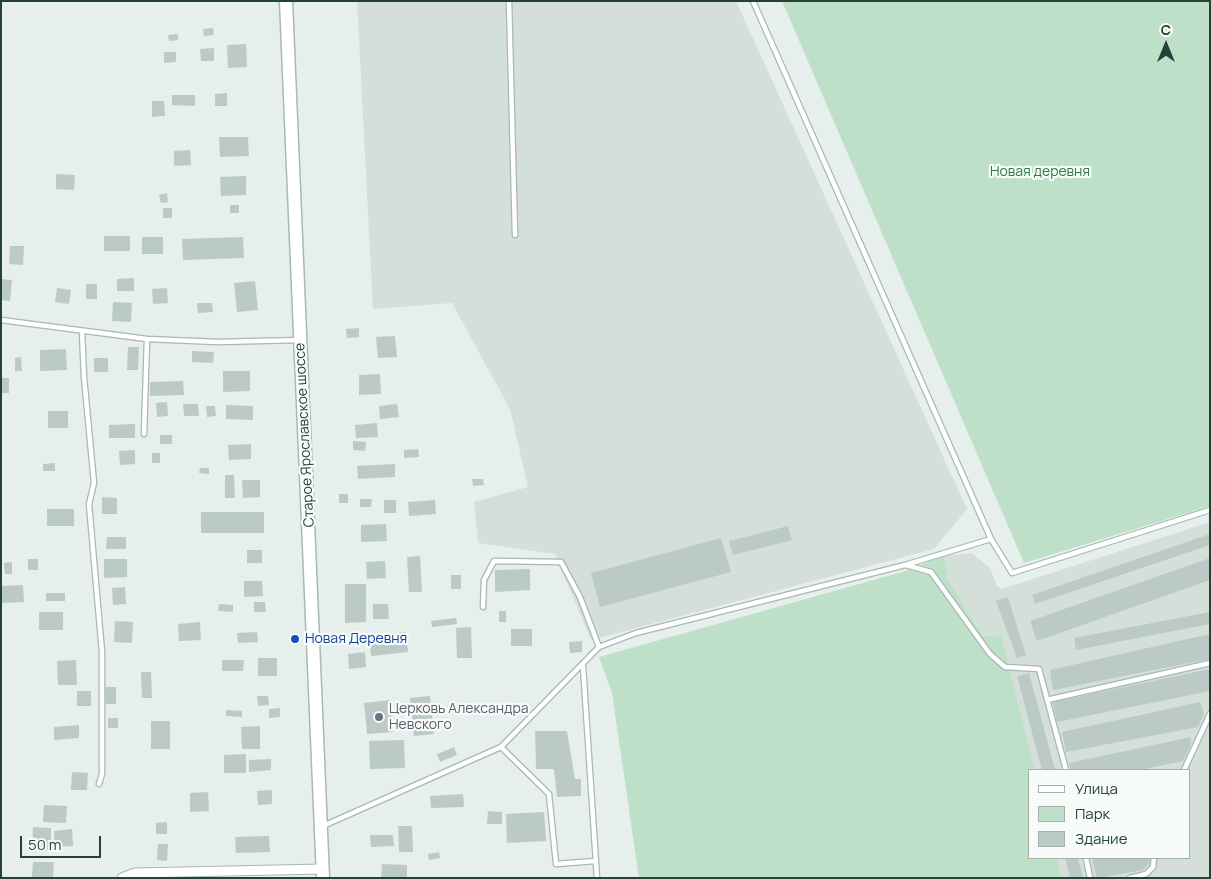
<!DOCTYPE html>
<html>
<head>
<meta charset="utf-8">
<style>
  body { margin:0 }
  #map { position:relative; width:1211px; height:879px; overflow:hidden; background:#e6efeb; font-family:Manrope,sans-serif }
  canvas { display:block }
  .frame { position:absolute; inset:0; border:2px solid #24423a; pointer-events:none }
  .legend { position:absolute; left:1028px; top:769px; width:162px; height:90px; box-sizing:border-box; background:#f7fbf9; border:1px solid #a3b1ad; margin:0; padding:6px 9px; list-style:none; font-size:15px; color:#24423a }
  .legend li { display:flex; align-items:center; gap:10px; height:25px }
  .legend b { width:25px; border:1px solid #a3b1ad }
  .north { position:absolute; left:1141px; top:20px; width:50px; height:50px; -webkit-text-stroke:4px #f7fbf9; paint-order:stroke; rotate:0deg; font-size:14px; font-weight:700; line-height:20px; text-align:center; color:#24423a }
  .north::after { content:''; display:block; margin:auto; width:18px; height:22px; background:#24423a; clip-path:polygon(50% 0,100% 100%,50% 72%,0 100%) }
  .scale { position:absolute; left:20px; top:836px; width:81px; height:22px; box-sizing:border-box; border:2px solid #24423a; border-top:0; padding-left:6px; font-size:15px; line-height:18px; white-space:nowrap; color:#24423a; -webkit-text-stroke:4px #f7fbf9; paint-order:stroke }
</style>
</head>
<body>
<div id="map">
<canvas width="1211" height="879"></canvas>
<div class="frame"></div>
<ul class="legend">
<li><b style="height:6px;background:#fff"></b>Улица</li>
<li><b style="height:14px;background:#bfe0c8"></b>Парк</li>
<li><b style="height:14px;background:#bbcac4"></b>Здание</li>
</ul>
<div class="north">С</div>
<div class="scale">50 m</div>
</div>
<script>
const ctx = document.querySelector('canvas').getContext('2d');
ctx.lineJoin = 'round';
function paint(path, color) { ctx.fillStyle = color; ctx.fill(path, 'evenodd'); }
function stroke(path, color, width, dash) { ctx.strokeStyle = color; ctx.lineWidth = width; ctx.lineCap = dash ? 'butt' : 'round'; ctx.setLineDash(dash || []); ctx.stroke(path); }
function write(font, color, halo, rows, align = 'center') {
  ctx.font = font + ' Manrope,sans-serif'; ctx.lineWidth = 4.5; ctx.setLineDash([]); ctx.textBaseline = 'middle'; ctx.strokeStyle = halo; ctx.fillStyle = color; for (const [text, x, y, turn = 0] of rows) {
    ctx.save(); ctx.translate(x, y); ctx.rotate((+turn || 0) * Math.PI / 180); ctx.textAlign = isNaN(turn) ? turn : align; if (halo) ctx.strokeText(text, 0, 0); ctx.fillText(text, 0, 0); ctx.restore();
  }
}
paint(new Path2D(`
  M 357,1 L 736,1 L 967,509 L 934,549 L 591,640 L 555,554 L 478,543 L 474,502 L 528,487 L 510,409 L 452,303 L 373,309 Z
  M 1210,522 L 1210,878 L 1062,878 L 1057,858 L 1190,858 L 1190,770 L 1035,770 L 1001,635 L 983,636 L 948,579 L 944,556 L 972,553 L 990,568 L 997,586 L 1002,589 Z`), '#d4dfda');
paint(new Path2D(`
  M 782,1 L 1210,1 L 1210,506 L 1024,563 Z
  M 944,556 L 948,579 L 983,636 L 1001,635 L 1035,770 L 1030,770 L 1030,858 L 1057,858 L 1062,878 L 639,878 L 612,693 L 599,657 L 902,572 Z`), '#bfe0c8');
paint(new Path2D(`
  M 213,28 L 214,35 L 204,36 L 203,29 Z
  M 178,34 L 178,40 L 169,41 L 168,35 Z
  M 246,44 L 247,67 L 228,68 L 227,45 Z
  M 214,48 L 214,61 L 201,61 L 200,49 Z
  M 164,52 L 176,52 L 176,62 L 164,63 Z
  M 227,93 L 227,106 L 215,106 L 215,94 Z
  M 172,95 L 195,95 L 195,106 L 172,105 Z
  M 152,101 L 164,101 L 165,116 L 152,117 Z
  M 219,137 L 248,137 L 249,156 L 220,157 Z
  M 190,150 L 191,165 L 174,166 L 174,151 Z
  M 56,174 L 75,175 L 74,190 L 56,189 Z
  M 246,176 L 246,195 L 221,196 L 220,177 Z
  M 167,193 L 168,202 L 161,203 L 159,195 Z
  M 230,205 L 239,205 L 239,213 L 230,213 Z
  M 163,208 L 172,208 L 172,218 L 163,218 Z
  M 104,236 L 130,236 L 130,251 L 104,251 Z
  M 142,237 L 163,237 L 163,254 L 142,254 Z
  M 243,237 L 244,258 L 183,260 L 182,239 Z
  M 10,246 L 24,246 L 23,265 L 9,264 Z
  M 134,278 L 134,291 L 117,291 L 117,279 Z
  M 1,279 L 12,280 L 10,301 L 1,300 Z
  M 255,281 L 258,310 L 237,312 L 234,283 Z
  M 86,284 L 97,284 L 97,299 L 86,299 Z
  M 57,288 L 71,290 L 69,304 L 55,302 Z
  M 167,288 L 168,303 L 153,304 L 152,289 Z
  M 113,302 L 132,303 L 131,322 L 112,321 Z
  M 197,303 L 212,303 L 213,312 L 198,313 Z
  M 359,328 L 359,337 L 347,338 L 346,329 Z
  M 395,336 L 397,357 L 378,358 L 376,337 Z
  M 128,347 L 139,347 L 138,370 L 127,370 Z
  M 66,349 L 67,370 L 40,371 L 40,350 Z
  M 192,351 L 214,352 L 213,363 L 192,362 Z
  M 21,357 L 22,371 L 15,371 L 15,358 Z
  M 94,358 L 108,358 L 108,372 L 94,372 Z
  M 223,371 L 250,371 L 250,391 L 223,392 Z
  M 380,374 L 381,394 L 359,395 L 359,375 Z
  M 1,378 L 9,378 L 9,393 L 1,393 Z
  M 183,381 L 184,395 L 150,396 L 150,382 Z
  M 167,402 L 168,416 L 157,417 L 156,403 Z
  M 183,404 L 198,404 L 199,416 L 184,416 Z
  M 397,404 L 399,417 L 380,419 L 379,406 Z
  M 226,405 L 253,406 L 253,420 L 226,419 Z
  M 206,406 L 215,406 L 216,416 L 207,417 Z
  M 48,411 L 68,411 L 68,428 L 48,428 Z
  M 377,423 L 378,437 L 356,438 L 355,425 Z
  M 135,424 L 135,438 L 109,438 L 109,425 Z
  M 160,435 L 172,435 L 172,444 L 160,444 Z
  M 353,441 L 366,442 L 365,451 L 353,450 Z
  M 251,444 L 251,459 L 229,460 L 228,445 Z
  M 418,449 L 419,457 L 404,458 L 404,450 Z
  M 135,450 L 135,464 L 120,465 L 119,451 Z
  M 152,453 L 160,453 L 160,463 L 152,463 Z
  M 55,463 L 55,471 L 43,471 L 43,464 Z
  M 395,464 L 395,477 L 358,479 L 357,466 Z
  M 200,468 L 209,468 L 209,474 L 199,473 Z
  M 225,475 L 234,475 L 235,498 L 225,498 Z
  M 472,479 L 483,479 L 484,485 L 473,486 Z
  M 242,480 L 260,480 L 260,497 L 243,498 Z
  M 339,494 L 348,494 L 348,503 L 339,503 Z
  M 102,497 L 117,498 L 117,514 L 102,514 Z
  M 360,499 L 372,499 L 371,507 L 360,507 Z
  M 384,500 L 396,500 L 396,513 L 384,513 Z
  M 435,500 L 436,514 L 409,516 L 408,502 Z
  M 47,509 L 74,509 L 74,526 L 47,526 Z
  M 201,512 L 264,512 L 264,533 L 201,533 Z
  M 386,524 L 387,541 L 361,542 L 361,525 Z
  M 788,526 L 792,540 L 733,555 L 729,541 Z
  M 1210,534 L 1210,545 L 1035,604 L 1032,595 Z
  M 107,537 L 126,537 L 126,549 L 106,549 Z
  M 721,538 L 731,572 L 600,607 L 591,573 Z
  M 247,550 L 262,550 L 262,563 L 247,563 Z
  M 420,556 L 422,592 L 409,592 L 407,557 Z
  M 1210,558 L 1210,580 L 1037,641 L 1030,621 Z
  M 28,559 L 38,559 L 38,570 L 28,570 Z
  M 104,559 L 127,559 L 127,577 L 104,578 Z
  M 385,561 L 386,578 L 367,579 L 366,562 Z
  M 12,562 L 12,574 L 5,574 L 4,563 Z
  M 530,569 L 530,590 L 495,592 L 495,570 Z
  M 451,575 L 461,575 L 461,589 L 451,589 Z
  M 244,581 L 262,581 L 263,596 L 244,597 Z
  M 345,584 L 366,584 L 366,622 L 345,623 Z
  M 23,585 L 24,602 L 1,603 L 1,586 Z
  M 125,587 L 126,604 L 113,605 L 112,588 Z
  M 46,593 L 65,593 L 65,601 L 46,601 Z
  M 1008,597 L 1026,655 L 1017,658 L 996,601 Z
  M 254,602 L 265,602 L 266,612 L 254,612 Z
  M 219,604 L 233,605 L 233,612 L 218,611 Z
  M 373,604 L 388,604 L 389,619 L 373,619 Z
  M 499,611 L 506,611 L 506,622 L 499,622 Z
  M 39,612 L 63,612 L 63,630 L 39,630 Z
  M 1210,612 L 1210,624 L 1076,650 L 1074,638 Z
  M 456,618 L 457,624 L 432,627 L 431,621 Z
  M 115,621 L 133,622 L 132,643 L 114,642 Z
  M 200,622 L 201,640 L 179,641 L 178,624 Z
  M 471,627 L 472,658 L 457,658 L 456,628 Z
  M 511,629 L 532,629 L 532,646 L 511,646 Z
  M 257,632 L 258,642 L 238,643 L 237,633 Z
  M 406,632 L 408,652 L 371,656 L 369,636 Z
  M 1210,634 L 1210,659 L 1053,690 L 1050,670 Z
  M 582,641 L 582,652 L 570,653 L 569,642 Z
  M 365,652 L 366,667 L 349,669 L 348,654 Z
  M 258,658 L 277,658 L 277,676 L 258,676 Z
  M 76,660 L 77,685 L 58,685 L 57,661 Z
  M 222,660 L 244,660 L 243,671 L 222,671 Z
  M 1210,669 L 1210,691 L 1057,722 L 1053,702 Z
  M 141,672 L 151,672 L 152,698 L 142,698 Z
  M 1029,673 L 1055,770 L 1042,770 L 1017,676 Z
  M 105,687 L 116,687 L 116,704 L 106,704 Z
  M 77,691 L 91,691 L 91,706 L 77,706 Z
  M 257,696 L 268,696 L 269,705 L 258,706 Z
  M 430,696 L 434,734 L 414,736 L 410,698 Z
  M 390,700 L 393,732 L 367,734 L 364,703 Z
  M 1200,702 L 1204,714 L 1198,727 L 1066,752 L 1062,732 Z
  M 280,708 L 280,717 L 269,718 L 269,709 Z
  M 226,710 L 242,711 L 242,717 L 226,716 Z
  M 108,718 L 118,718 L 118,728 L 108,728 Z
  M 151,721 L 170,721 L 170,749 L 151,749 Z
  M 79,725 L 79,738 L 54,740 L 54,727 Z
  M 260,726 L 260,749 L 242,749 L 241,727 Z
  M 535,731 L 567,731 L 575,779 L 581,779 L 581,796 L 557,797 L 554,769 L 536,769 Z
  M 1191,737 L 1190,747 L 1183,761 L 1140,770 L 1071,770 L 1069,763 Z
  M 404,740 L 405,768 L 370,769 L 369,741 Z
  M 454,747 L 457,755 L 440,762 L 437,754 Z
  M 246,754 L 246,773 L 224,773 L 224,755 Z
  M 271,759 L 271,770 L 249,772 L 249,760 Z
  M 72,772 L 88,773 L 87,790 L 71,790 Z
  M 272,790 L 272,804 L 258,805 L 257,791 Z
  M 208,792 L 209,811 L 190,812 L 190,793 Z
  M 463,794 L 464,807 L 431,808 L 430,796 Z
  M 44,805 L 67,806 L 66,823 L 43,822 Z
  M 488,811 L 502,812 L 502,824 L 487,824 Z
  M 544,812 L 546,841 L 507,843 L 506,814 Z
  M 167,822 L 167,834 L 156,834 L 156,823 Z
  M 398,826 L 412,826 L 413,852 L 399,852 Z
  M 33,827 L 51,828 L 51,850 L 32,849 Z
  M 72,829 L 73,846 L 55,847 L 54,831 Z
  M 370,835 L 393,835 L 394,846 L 371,847 Z
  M 269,836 L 270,852 L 236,853 L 235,837 Z
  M 158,844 L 168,844 L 167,861 L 157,860 Z
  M 439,852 L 440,858 L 429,860 L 428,854 Z
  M 1065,858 L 1078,858 L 1083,878 L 1070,878 Z
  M 1092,858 L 1149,858 L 1150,862 L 1143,870 L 1097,878 Z
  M 33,862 L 54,862 L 53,877 L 32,877 Z
  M 382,864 L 407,865 L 407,878 L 381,878 Z`), '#bbcac4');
const service = new Path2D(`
  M 509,1 L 515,235
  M 1,320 L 147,339 L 218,342 L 300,340
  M 82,331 L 84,377 L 94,483 L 89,504 L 102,652 L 102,774 L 99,784
  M 144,434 L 147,339
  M 991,539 L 1012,573 L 1210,510
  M 906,565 L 931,572 L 990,654 L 1005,667 L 1039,669 L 1066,770
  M 483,607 L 484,580 L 494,561 L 561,562 L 580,597 L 599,647
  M 583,666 L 597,878
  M 1047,700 L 1210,663
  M 501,747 L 549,794 L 556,864 L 595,861
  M 1184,770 L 1210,714
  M 323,826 L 501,747 L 599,647 L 636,633 L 905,565 L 991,539 L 753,1
  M 1086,858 L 1090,878
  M 1130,878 L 1146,874 L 1153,867 L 1154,858`);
const minor = new Path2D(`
  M 122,878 L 135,873 L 323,869`);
const secondary = new Path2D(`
  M 286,1 L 323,878`);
stroke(service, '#a8b8b2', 7);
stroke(minor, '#a8b8b2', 11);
stroke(secondary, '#a4bbb3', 15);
stroke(service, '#fff', 4.5);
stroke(minor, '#fff', 9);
stroke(secondary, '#fff', 12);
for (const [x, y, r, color] of [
  [295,639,5,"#1a4fb4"],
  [379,717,5,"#6b7280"]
]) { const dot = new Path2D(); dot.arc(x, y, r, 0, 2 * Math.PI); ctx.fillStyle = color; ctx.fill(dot); stroke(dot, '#f7fbf9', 2); }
write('14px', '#2d7a4b', '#f7fbf9', [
  ["Новая деревня",1040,172]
]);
write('14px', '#24423a', '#f7fbf9', [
  ["Старое Ярославское шоссе",305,435,-93]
]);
write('14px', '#164399', '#f7fbf9', [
  ["Новая Деревня",305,639]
], 'left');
write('14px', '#5b616d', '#f7fbf9', [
  ["Церковь Александра",389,709],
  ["Невского",389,725]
], 'left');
</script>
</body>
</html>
